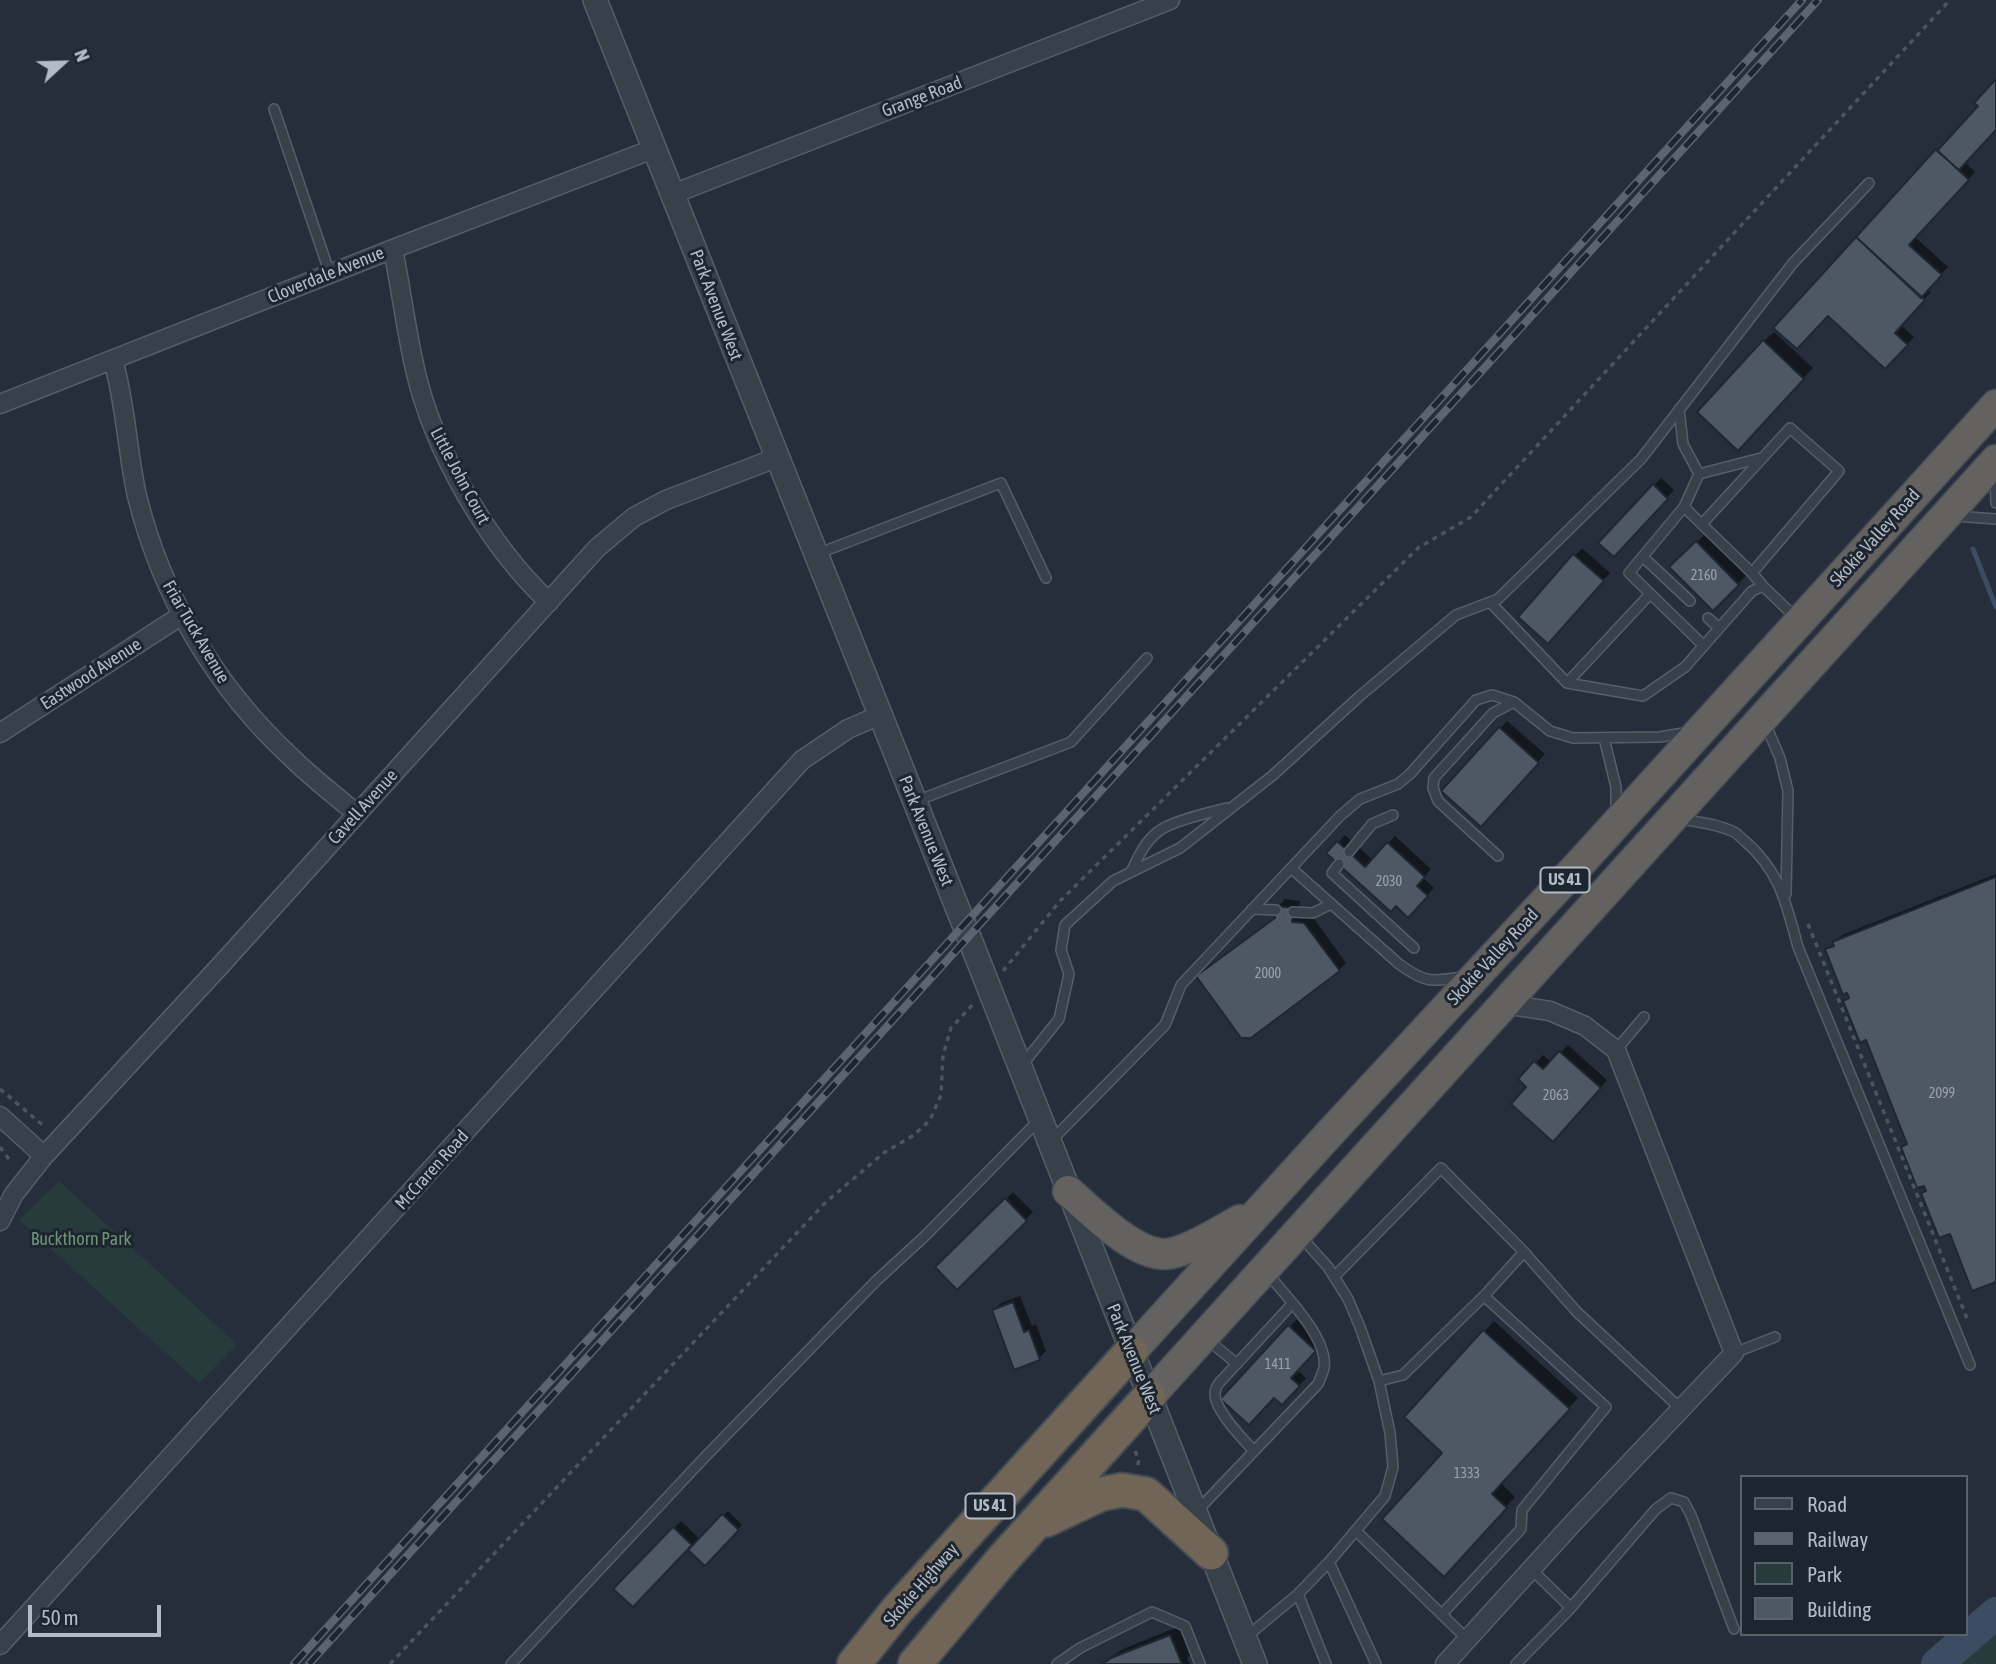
<!DOCTYPE html>
<html>
<head>
<meta charset="utf-8">
<style>
  body { margin:0 }
  #map { position:relative; width:1996px; height:1664px; overflow:hidden; background:#252e3a; font-family:"Asap Condensed",sans-serif }
  canvas { display:block }
  .legend { position:absolute; left:1740px; top:1475px; width:228px; height:161px; box-sizing:border-box; background:#1d252f; border:2px solid #59616b; margin:0; padding:9px 12px; list-style:none; font-size:21px; color:#b4bbc6 }
  .legend li { display:flex; align-items:center; gap:14px; height:35px }
  .legend b { width:35px; border:2px solid #59616b }
  .north { position:absolute; left:28px; top:28px; width:70px; height:70px; -webkit-text-stroke:5px #1d252f; paint-order:stroke; rotate:68deg; font-size:19px; font-weight:700; line-height:28px; text-align:center; color:#b4bbc6 }
  .north::after { content:''; display:block; margin:auto; width:24px; height:32px; background:#b4bbc6; clip-path:polygon(50% 0,100% 100%,50% 72%,0 100%) }
  .scale { position:absolute; left:28px; top:1605px; width:133px; height:32px; box-sizing:border-box; border:4px solid #b4bbc6; border-top:0; padding-left:9px; font-size:21px; line-height:24px; white-space:nowrap; color:#b4bbc6; -webkit-text-stroke:5px #1d252f; paint-order:stroke }
</style>
</head>
<body>
<div id="map">
<canvas width="1996" height="1664"></canvas>
<ul class="legend">
<li><b style="height:9px;background:#38404a"></b>Road</li>
<li><b style="height:9px;background:#5b6471"></b>Railway</li>
<li><b style="height:19px;background:#283b3c"></b>Park</li>
<li><b style="height:19px;background:#4e5865"></b>Building</li>
</ul>
<div class="north">N</div>
<div class="scale">50 m</div>
</div>
<script>
const ctx = document.querySelector('canvas').getContext('2d');
ctx.lineJoin = 'round';
function paint(path, color) { ctx.fillStyle = color; ctx.fill(path, 'evenodd'); }
function stroke(path, color, width, dash) { ctx.strokeStyle = color; ctx.lineWidth = width; ctx.lineCap = dash ? 'butt' : 'round'; ctx.setLineDash(dash || []); ctx.stroke(path); }
function write(font, color, halo, rows, align = 'center') {
  ctx.font = font + ' "Asap Condensed",sans-serif'; ctx.lineWidth = 6; ctx.setLineDash([]); ctx.textBaseline = 'middle'; ctx.strokeStyle = halo; ctx.fillStyle = color; for (const [text, x, y, turn = 0] of rows) {
    ctx.save(); ctx.translate(x, y); ctx.rotate((+turn || 0) * Math.PI / 180); ctx.textAlign = isNaN(turn) ? turn : align; if (halo) ctx.strokeText(text, 0, 0); ctx.fillText(text, 0, 0); ctx.restore();
  }
}
paint(new Path2D(`
  M 59,1181 L 237,1344 L 199,1383 L 19,1220 Z
  M 1996,1634 L 1996,1664 L 1960,1664 Z`), '#283b3c');
paint(new Path2D(`
  M 1996,81 L 1996,128 L 1965,162 L 1975,172 L 1915,237 L 1948,267 L 1927,289 L 1931,292 L 1901,325 L 1914,337 L 1885,367 L 1828,314 L 1980,106 Z
  M 1774,332 L 1813,368 L 1748,438 L 1764,341 Z
  M 1661,478 L 1674,490 L 1614,555 L 1601,543 Z
  M 1707,532 L 1748,574 L 1713,609 L 1672,567 Z
  M 1582,548 L 1610,573 L 1555,634 L 1520,617 Z
  M 1507,721 L 1545,754 L 1488,817 L 1444,791 Z
  M 1345,835 L 1373,860 L 1395,836 L 1431,869 L 1423,878 L 1434,888 L 1408,915 L 1329,853 Z
  M 1996,874 L 1996,1280 L 1951,1232 L 1923,1193 L 1927,1189 L 1903,1148 L 1908,1142 L 1867,1038 L 1845,1001 L 1850,996 L 1827,950 L 1842,935 Z
  M 1285,899 L 1300,901 L 1298,915 L 1312,916 L 1346,963 L 1339,970 L 1198,976 L 1277,916 L 1278,907 Z
  M 1568,1045 L 1607,1080 L 1560,1132 L 1529,1086 L 1521,1079 L 1543,1055 L 1551,1062 Z
  M 1013,1192 L 1033,1212 L 957,1287 L 938,1267 Z
  M 1020,1296 L 1032,1326 L 1036,1324 L 1046,1351 L 1039,1358 L 994,1310 L 1001,1303 Z
  M 1297,1319 L 1322,1343 L 1297,1370 L 1306,1378 L 1282,1403 L 1274,1396 L 1223,1399 Z
  M 1494,1321 L 1578,1398 L 1501,1483 L 1515,1497 L 1454,1564 L 1445,1453 L 1406,1417 Z
  M 728,1511 L 742,1525 L 704,1563 L 688,1547 L 615,1589 L 681,1521 L 700,1539 Z
  M 1180,1626 L 1191,1654 L 1187,1658 L 1190,1664 L 1101,1664 L 1123,1649 Z`), '#0007');
stroke(new Path2D(`
  M 1973,549 L 1996,607`), '#3c4c62', 5);
stroke(new Path2D(`
  M 1937,1664 L 1996,1613`), '#3c4c62', 32);
const building = new Path2D(`
  M 1996,79 L 1996,130 L 1959,170 L 1937,151 L 1978,106 L 1974,103 Z
  M 1936,149 L 1969,180 L 1909,245 L 1942,275 L 1921,298 L 1856,237 Z
  M 1856,237 L 1925,300 L 1895,333 L 1908,345 L 1885,369 L 1828,316 L 1797,349 L 1773,328 Z
  M 1763,340 L 1804,379 L 1738,451 L 1697,412 Z
  M 1653,484 L 1668,499 L 1614,557 L 1598,543 Z
  M 1696,541 L 1739,585 L 1713,611 L 1669,567 Z
  M 1573,554 L 1604,581 L 1548,644 L 1518,617 Z
  M 1499,727 L 1539,763 L 1481,827 L 1441,791 Z
  M 1337,841 L 1365,867 L 1387,842 L 1425,877 L 1417,886 L 1428,896 L 1408,918 L 1396,906 L 1391,912 L 1326,853 Z
  M 1996,877 L 1996,1282 L 1972,1291 L 1950,1234 L 1939,1238 L 1921,1193 L 1926,1191 L 1924,1186 L 1917,1188 L 1901,1147 L 1907,1144 L 1866,1040 L 1860,1043 L 1843,1001 L 1849,998 L 1847,993 L 1843,995 L 1825,949 L 1834,946 L 1832,942 Z
  M 1276,906 L 1294,908 L 1292,922 L 1304,923 L 1340,971 L 1251,1038 L 1241,1038 L 1196,976 L 1275,918 Z
  M 1559,1051 L 1601,1088 L 1553,1142 L 1511,1104 L 1526,1087 L 1518,1079 L 1534,1061 L 1543,1069 Z
  M 1005,1198 L 1027,1221 L 957,1290 L 935,1267 Z
  M 1013,1302 L 1024,1332 L 1029,1330 L 1040,1360 L 1014,1370 L 992,1310 Z
  M 1288,1325 L 1316,1351 L 1291,1378 L 1300,1386 L 1282,1405 L 1274,1398 L 1249,1425 L 1220,1399 Z
  M 1483,1330 L 1570,1409 L 1492,1494 L 1507,1508 L 1444,1577 L 1382,1519 L 1442,1453 L 1404,1417 Z
  M 722,1514 L 739,1530 L 705,1566 L 688,1550 Z
  M 673,1527 L 692,1545 L 633,1607 L 613,1589 Z
  M 1170,1635 L 1182,1664 L 1103,1664 L 1111,1658 Z`);
paint(building, '#4e5865');
stroke(building, '#1f2731', 2);
const service = new Path2D(`
  M 274,109 L 330,274
  M 1679,409 L 1683,444 L 1699,474 L 1684,507
  M 1995,473 L 1996,503
  M 1699,474 L 1761,458
  M 1955,516 L 1996,519
  M 1702,524 L 1790,428 L 1839,471 L 1752,573 L 1763,586
  M 817,554 L 1001,483 L 1046,578
  M 1643,557 L 1690,601
  M 1490,602 L 1567,683 L 1643,696 L 1685,667 L 1752,591 L 1763,586 L 1796,618
  M 1708,618 L 1719,628
  M 1704,646 L 1629,573 L 1684,507 L 1752,573
  M 1567,683 L 1650,594
  M 1765,723 L 1780,758 L 1788,791 L 1786,894
  M 1604,738 L 1616,787 L 1616,812
  M 916,801 L 1071,742 L 1147,658
  M 1681,819 C 1698,822 1718,824 1734,832 C 1738,834 1742,839 1746,842 C 1781,873 1786,904 1798,947 L 1970,1365
  M 1349,852 L 1372,824 L 1393,815
  M 1498,856 L 1438,801 L 1433,788 L 1434,778 L 1493,713 L 1514,702
  M 1339,864 L 1332,873 L 1414,948
  M 1291,868 L 1399,964 C 1425,983 1431,982 1462,977
  M 1131,872 C 1138,857 1145,841 1159,831 C 1171,821 1211,812 1227,808
  M 1252,909 L 1276,910
  M 1293,912 L 1313,913 L 1331,904
  M 1616,1050 L 1644,1017
  M 1023,1064 L 1059,1019 L 1069,974 L 1061,950 L 1065,925 L 1113,881 L 1180,848 L 1272,776 L 1361,695 L 1456,615 L 1498,599 L 1641,459 L 1793,263 L 1869,183
  M 1051,1141 L 1165,1025 L 1181,985 L 1340,816 L 1360,799 L 1398,784 L 1410,774 L 1476,700 L 1492,695 L 1514,702 L 1550,731 L 1573,738 L 1660,737 L 1689,732
  M 1334,1277 L 1441,1168 L 1524,1252
  M 1208,1340 L 1237,1364
  M 1734,1353 L 1775,1337
  M 1379,1381 L 1403,1375 L 1484,1296 L 1524,1252 L 1577,1312 L 1681,1409
  M 1254,1451 C 1243,1439 1214,1410 1215,1393 C 1215,1389 1217,1386 1219,1383 L 1292,1304
  M 1197,1511 L 1318,1384 C 1320,1379 1323,1373 1324,1368 C 1329,1339 1285,1295 1268,1274
  M 1356,1531 L 1467,1639
  M 1329,1562 L 1376,1664
  M 1298,1594 L 1326,1664
  M 1568,1611 L 1656,1509 L 1671,1498 L 1684,1502 L 1691,1515 L 1734,1629
  M 1442,1614 L 1521,1529 L 1522,1510 L 1606,1407 L 1484,1296
  M 1245,1638 L 1298,1594 L 1329,1562 L 1385,1496 L 1393,1467 L 1390,1433 L 1379,1381 L 1360,1327 L 1348,1299 L 1328,1267 L 1301,1237
  M 511,1664 L 704,1458 L 876,1281 L 925,1236 L 1038,1121
  M 1057,1664 L 1080,1648 L 1152,1612 L 1185,1626 L 1200,1664
  M 1516,1664 L 1568,1611 L 1568,1605 L 1531,1569`);
const minor = new Path2D(`
  M 673,194 L 1170,0
  M 393,249 C 401,289 406,330 415,369 C 433,450 489,546 549,602
  M 113,360 C 126,405 127,451 137,496 C 162,597 216,688 292,758 C 312,778 335,795 357,814
  M 0,404 L 393,249 L 653,149
  M 0,733 L 182,615
  M 0,1116 L 44,1156
  M 0,1221 L 14,1194 L 44,1156 L 219,967 L 597,548 L 634,517 L 666,500 L 776,458
  M 0,1645 L 802,760 L 848,729 L 880,715
  M 1445,1664 L 1574,1522 L 1734,1353 L 1616,1050 L 1585,1026 L 1550,1011 L 1505,1004`);
const tertiary = new Path2D(`
  M 595,0 L 969,937 L 1255,1664`);
const trunk = new Path2D(`
  M 1068,1191 C 1091,1211 1135,1256 1166,1254 C 1186,1253 1222,1230 1240,1220
  M 1131,1352 L 1331,1132 L 1586,857 L 1996,405
  M 1149,1397 L 1996,460`);
const motorway = new Path2D(`
  M 1046,1520 L 1101,1494 L 1122,1490 L 1146,1494 L 1211,1553
  M 854,1664 L 898,1609 L 1131,1352
  M 915,1664 L 1003,1559 L 1149,1397`);
stroke(service, '#565e68', 12);
stroke(minor, '#565e68', 21);
stroke(tertiary, '#565e68', 26);
stroke(trunk, '#434b55', 33);
stroke(motorway, '#434b55', 37);
stroke(new Path2D(`
  M 1808,924 L 1968,1321
  M 1003,971 L 1060,901 L 1418,548 L 1471,517 L 1950,0
  M 0,1089 L 45,1127
  M 0,1147 L 12,1163
  M 1135,1451 L 1139,1460 L 1137,1467
  M 390,1664 L 826,1202 L 885,1152 L 914,1135 L 930,1120 L 941,1095 L 943,1055 L 951,1028 L 974,1003`), '#46585a', 3.5, [5, 5]);
stroke(service, '#38404a', 9);
stroke(minor, '#38404a', 18);
stroke(tertiary, '#38404a', 23);
stroke(trunk, '#636260', 30);
stroke(motorway, '#706556', 33);
const rail = new Path2D(`
  M 294,1664 L 1802,0
  M 309,1664 L 1818,0`);
stroke(rail, '#5b6471', 8);
stroke(rail, '#1d252f', 5, [16]);
write('14px', '#9aa2ae', null, [
  ["2160",1704,576],
  ["2030",1389,882],
  ["2000",1268,974],
  ["2099",1942,1094],
  ["2063",1556,1096],
  ["1411",1278,1365],
  ["1333",1467,1474]
]);
for (const [x, y, w] of [
  [1565,880,49],
  [990,1506,49]
]) { const box = new Path2D(); box.roundRect(x - w / 2, y - 12.5, w, 25, 5); ctx.fillStyle = '#1d252f'; ctx.fill(box); stroke(box, '#b4bbc6', 2); }
write('bold 16px', '#b4bbc6', null, [
  ["US 41",1565,880],
  ["US 41",990,1506]
]);
write('18px', '#b4bbc6', '#1d252f', [
  ["Grange Road",922,97,-21],
  ["Cloverdale Avenue",326,275,-22],
  ["Park Avenue West",716,305,69],
  ["Little John Court",460,476,62],
  ["Skokie Valley Road",1875,538,-48],
  ["Friar Tuck Avenue",196,632,60],
  ["Eastwood Avenue",91,674,-33],
  ["Cavell Avenue",363,807,-48],
  ["Park Avenue West",926,831,68],
  ["Skokie Valley Road",1493,957,-47],
  ["McCraren Road",432,1170,-48],
  ["Park Avenue West",1134,1359,68],
  ["Skokie Highway",921,1585,-49]
]);
write('18px', '#6d9575', '#1d252f', [
  ["Buckthorn Park",81,1239]
]);
</script>
</body>
</html>
